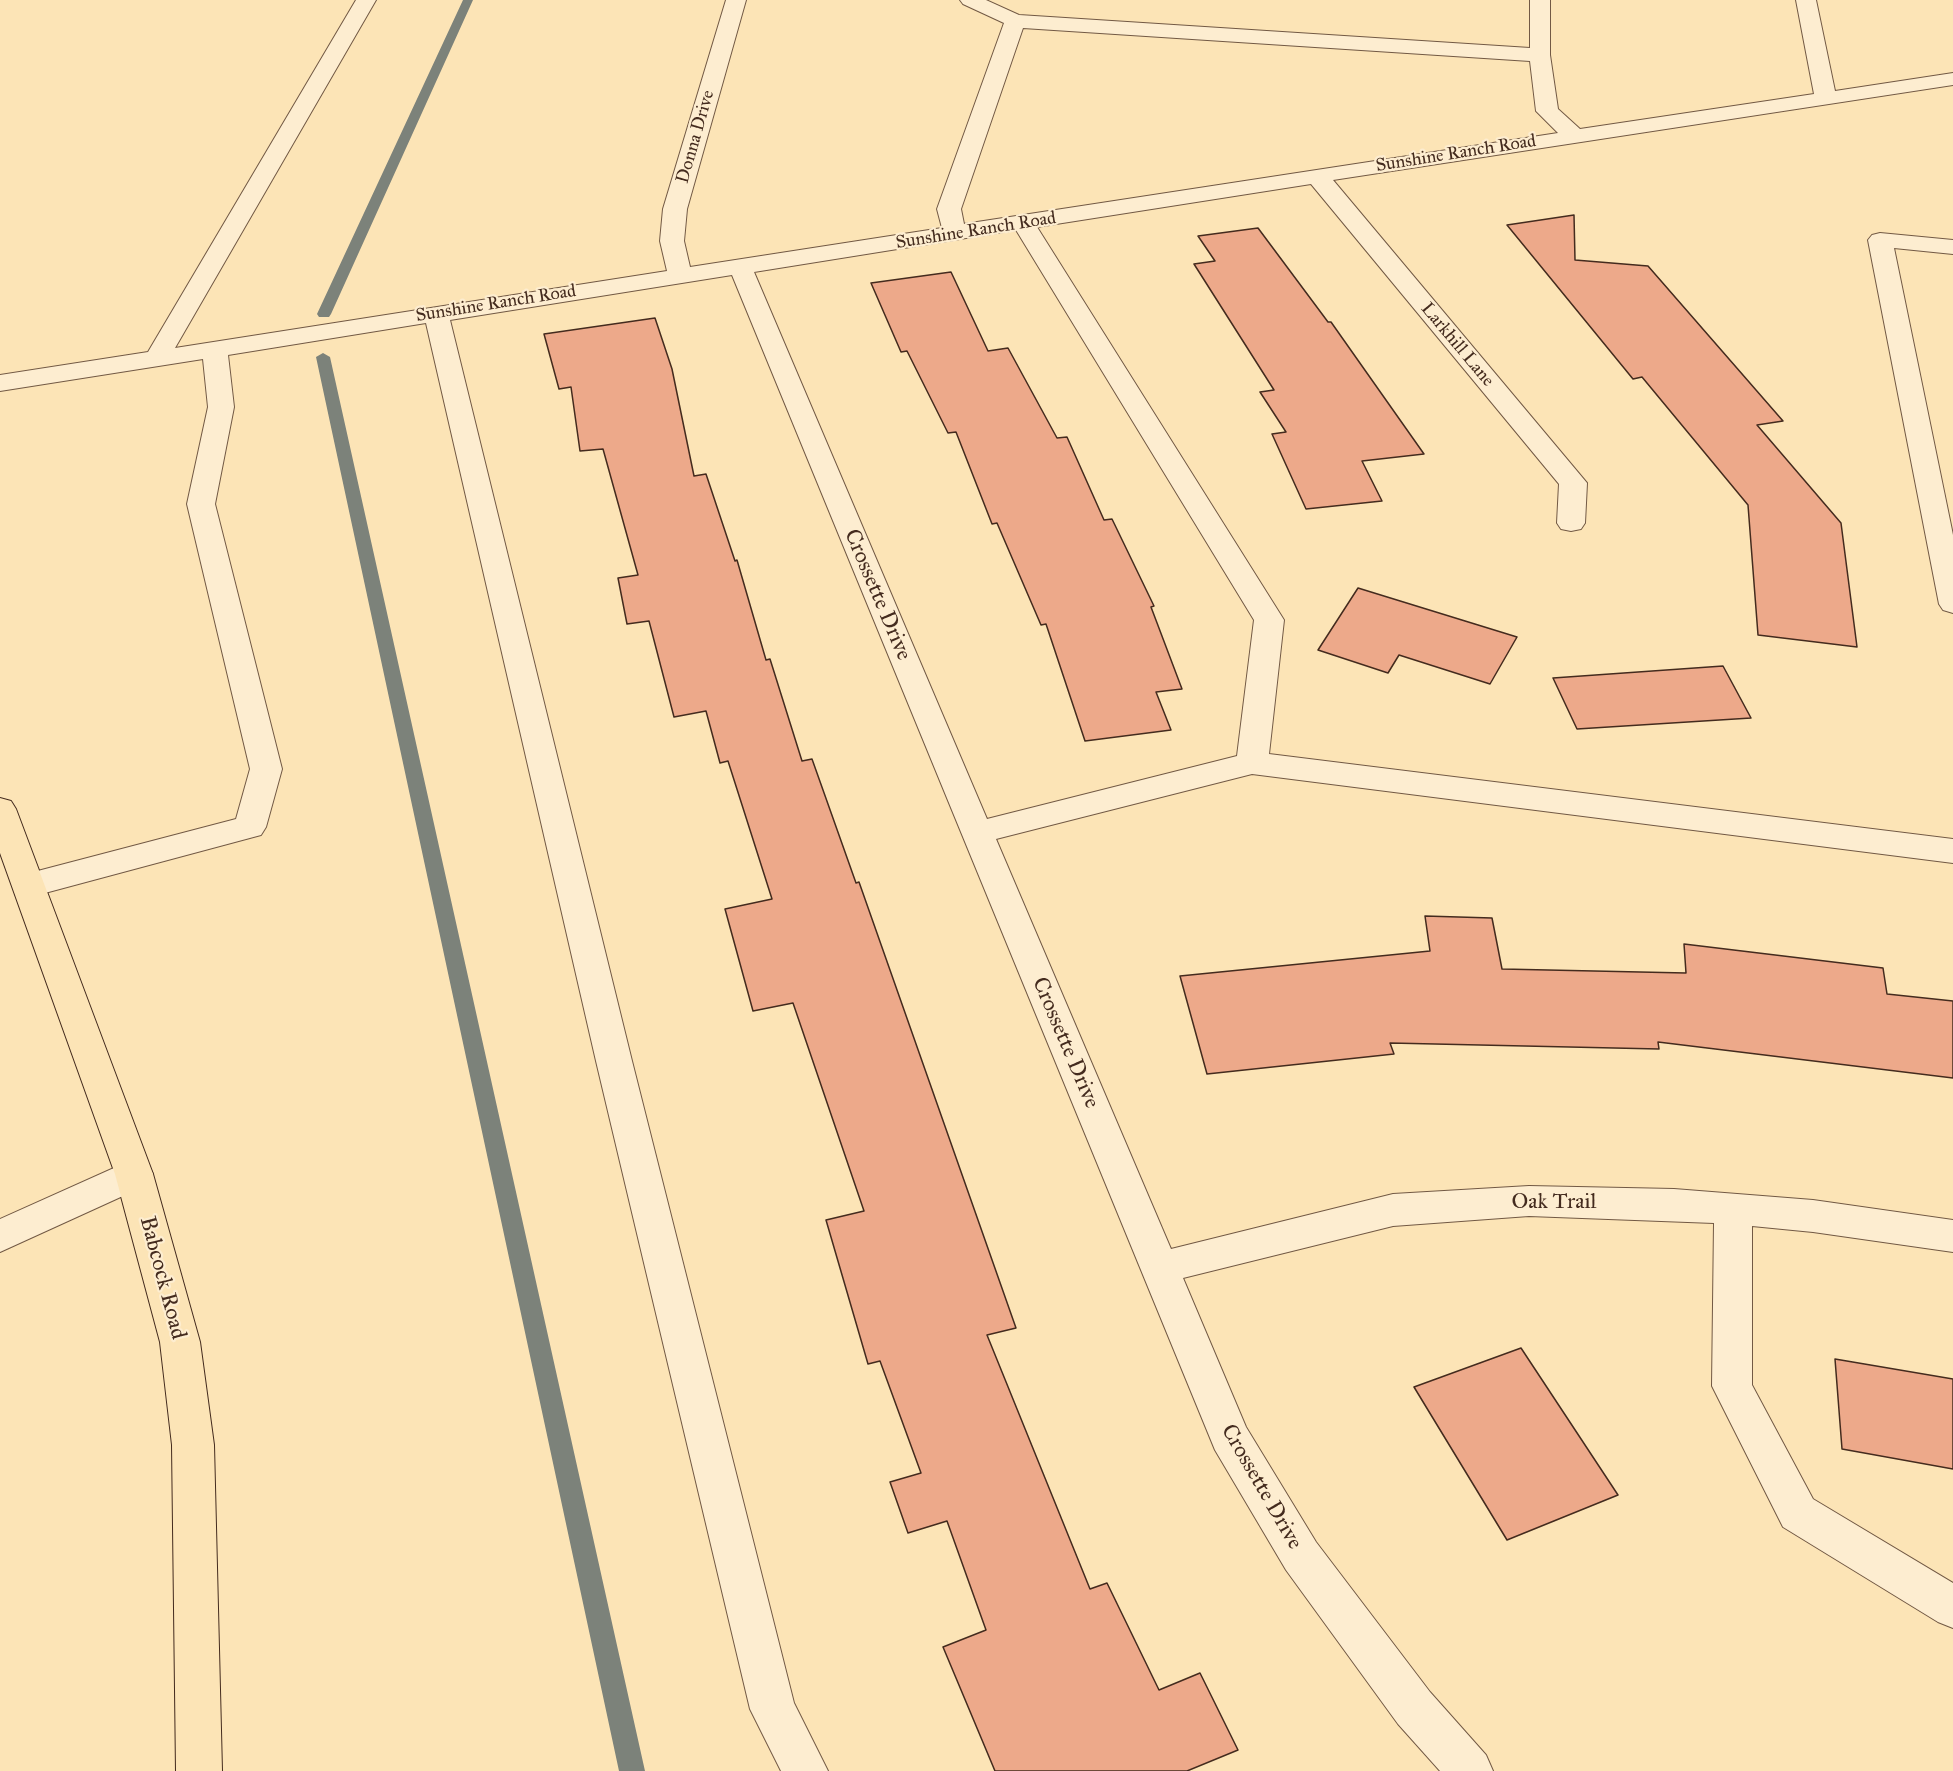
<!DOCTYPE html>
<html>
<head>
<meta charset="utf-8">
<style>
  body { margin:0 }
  canvas { display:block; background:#fce4b6 }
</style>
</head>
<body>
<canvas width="1953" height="1771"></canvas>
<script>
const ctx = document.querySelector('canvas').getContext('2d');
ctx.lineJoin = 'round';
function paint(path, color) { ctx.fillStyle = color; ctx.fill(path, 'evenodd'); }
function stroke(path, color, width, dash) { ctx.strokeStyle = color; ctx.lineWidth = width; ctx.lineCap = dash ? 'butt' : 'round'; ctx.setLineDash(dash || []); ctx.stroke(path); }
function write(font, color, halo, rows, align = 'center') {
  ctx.font = font + ' "IM FELL Great Primer",serif'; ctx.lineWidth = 4.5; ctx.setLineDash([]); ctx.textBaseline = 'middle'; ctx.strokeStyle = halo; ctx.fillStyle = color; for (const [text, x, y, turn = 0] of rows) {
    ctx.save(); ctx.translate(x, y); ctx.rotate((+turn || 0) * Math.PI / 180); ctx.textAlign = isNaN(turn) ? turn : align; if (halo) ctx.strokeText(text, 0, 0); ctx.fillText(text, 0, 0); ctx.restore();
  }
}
paint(new Path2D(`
  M 463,0 L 473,0 L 331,314 L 329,317 L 319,317 L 317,314 Z
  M 323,353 L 330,357 L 645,1771 L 619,1771 L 316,357 Z`), '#7c827a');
const building = new Path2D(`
  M 1574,215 L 1575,260 L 1648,266 L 1783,421 L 1757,425 L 1841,523 L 1857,647 L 1758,635 L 1748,505 L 1642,377 L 1633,379 L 1507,225 Z
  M 1258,228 L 1328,322 L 1331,322 L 1424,454 L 1362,461 L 1382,501 L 1306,509 L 1272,434 L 1286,432 L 1260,392 L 1274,390 L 1194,264 L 1215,261 L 1198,236 Z
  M 951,272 L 988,351 L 1008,348 L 1057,438 L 1067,437 L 1104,520 L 1112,519 L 1154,606 L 1151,607 L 1182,689 L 1156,692 L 1171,730 L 1085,741 L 1046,624 L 1041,625 L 997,523 L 992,524 L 956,432 L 948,433 L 907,351 L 901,352 L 871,283 Z
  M 655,318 L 672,369 L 694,476 L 706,474 L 735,561 L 737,560 L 766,660 L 770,659 L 802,761 L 812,759 L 856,883 L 859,882 L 1016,1328 L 987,1335 L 1090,1589 L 1107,1583 L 1159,1690 L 1200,1673 L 1238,1750 L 1187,1771 L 995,1771 L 943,1647 L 986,1630 L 947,1521 L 908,1533 L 890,1482 L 921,1473 L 880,1361 L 868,1364 L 826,1220 L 864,1211 L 793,1003 L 753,1011 L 725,909 L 772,899 L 728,761 L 720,763 L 706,711 L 674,717 L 649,621 L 627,624 L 618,578 L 638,575 L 603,449 L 580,451 L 571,387 L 559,389 L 544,334 Z
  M 1358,588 L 1517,637 L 1490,684 L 1399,655 L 1388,673 L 1318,650 Z
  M 1723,666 L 1751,718 L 1577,729 L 1553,678 Z
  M 1425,916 L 1492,918 L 1502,969 L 1686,973 L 1684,944 L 1883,968 L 1887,994 L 1953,1001 L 1953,1078 L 1658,1042 L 1659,1049 L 1390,1043 L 1394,1054 L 1207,1074 L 1180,976 L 1430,951 Z
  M 1521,1348 L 1618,1495 L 1507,1540 L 1414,1387 Z
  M 1835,1359 L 1953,1379 L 1953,1469 L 1842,1449 Z`);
paint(building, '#eda98a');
stroke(building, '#442b1e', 1.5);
const minor = new Path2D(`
  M 356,0 L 376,0 L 175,348 L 667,271 L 660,241 L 663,209 L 726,0 L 746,0 L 687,209 L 684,241 L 690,267 L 942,228 L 937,209 L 1004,23 L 963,4 L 960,0 L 986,0 L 1019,15 L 1530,48 L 1530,0 L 1550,0 L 1550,55 L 1558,109 L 1580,129 L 1814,94 L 1796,0 L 1816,0 L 1835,91 L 1953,73 L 1953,85 L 1333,180 L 1587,483 L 1585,523 L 1581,529 L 1571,531 L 1561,529 L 1557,523 L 1559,484 L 1311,184 L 1037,227 L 1284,620 L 1269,754 L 1953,839 L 1953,863 L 1252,774 L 996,839 L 1171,1249 L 1393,1194 L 1529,1186 L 1674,1189 L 1813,1200 L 1953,1220 L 1953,1252 L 1813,1232 L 1752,1226 L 1752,1385 L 1813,1499 L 1953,1583 L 1953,1628 L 1938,1622 L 1783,1527 L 1712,1386 L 1714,1223 L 1529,1216 L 1393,1226 L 1183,1278 L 1246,1427 L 1316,1542 L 1430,1692 L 1486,1755 L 1493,1771 L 1440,1771 L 1398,1724 L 1286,1570 L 1215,1450 L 732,275 L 450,320 L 632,1061 L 794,1703 L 828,1771 L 781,1771 L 750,1709 L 596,1061 L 426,323 L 228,355 L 234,407 L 215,504 L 282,769 L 266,827 L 261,835 L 30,897 L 18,893 L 14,885 L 18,877 L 30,873 L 236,819 L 250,769 L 187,504 L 208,407 L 203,359 L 0,391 L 0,375 L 148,352 ZM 1023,28 L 1530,61 L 1536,111 L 1558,133 L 964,224 L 961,209 ZM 1016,230 L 1254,620 L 1237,756 L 987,819 L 754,272 Z
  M 1880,233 L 1953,240 L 1953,254 L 1894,248 L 1953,535 L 1953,613 L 1943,610 L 1939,604 L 1868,240 L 1872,235 Z
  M 134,1159 L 147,1163 L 153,1174 L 147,1185 L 0,1252 L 0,1219 Z`);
const major = new Path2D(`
  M 0,798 L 11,801 L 16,809 L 153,1174 L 200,1342 L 214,1445 L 222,1771 L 176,1771 L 172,1445 L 160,1342 L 115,1174 L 0,853 Z`);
stroke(minor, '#725944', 2);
stroke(major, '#442b1e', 2);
paint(minor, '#fdedd0');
paint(major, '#fce4b6');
write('18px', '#442b1e', '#fdedd0', [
  ["Donna Drive",696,137,-74],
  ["Sunshine Ranch Road",1456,154,-9],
  ["Sunshine Ranch Road",976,231,-9],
  ["Sunshine Ranch Road",496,304,-9],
  ["Larkhill Lane",1457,345,50]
]);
write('22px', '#442b1e', '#fdedd0', [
  ["Crossette Drive",877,595,67],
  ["Crossette Drive",1065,1043,67],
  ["Oak Trail",1554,1203],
  ["Babcock Road",162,1278,75],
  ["Crossette Drive",1261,1487,60]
]);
</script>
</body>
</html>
